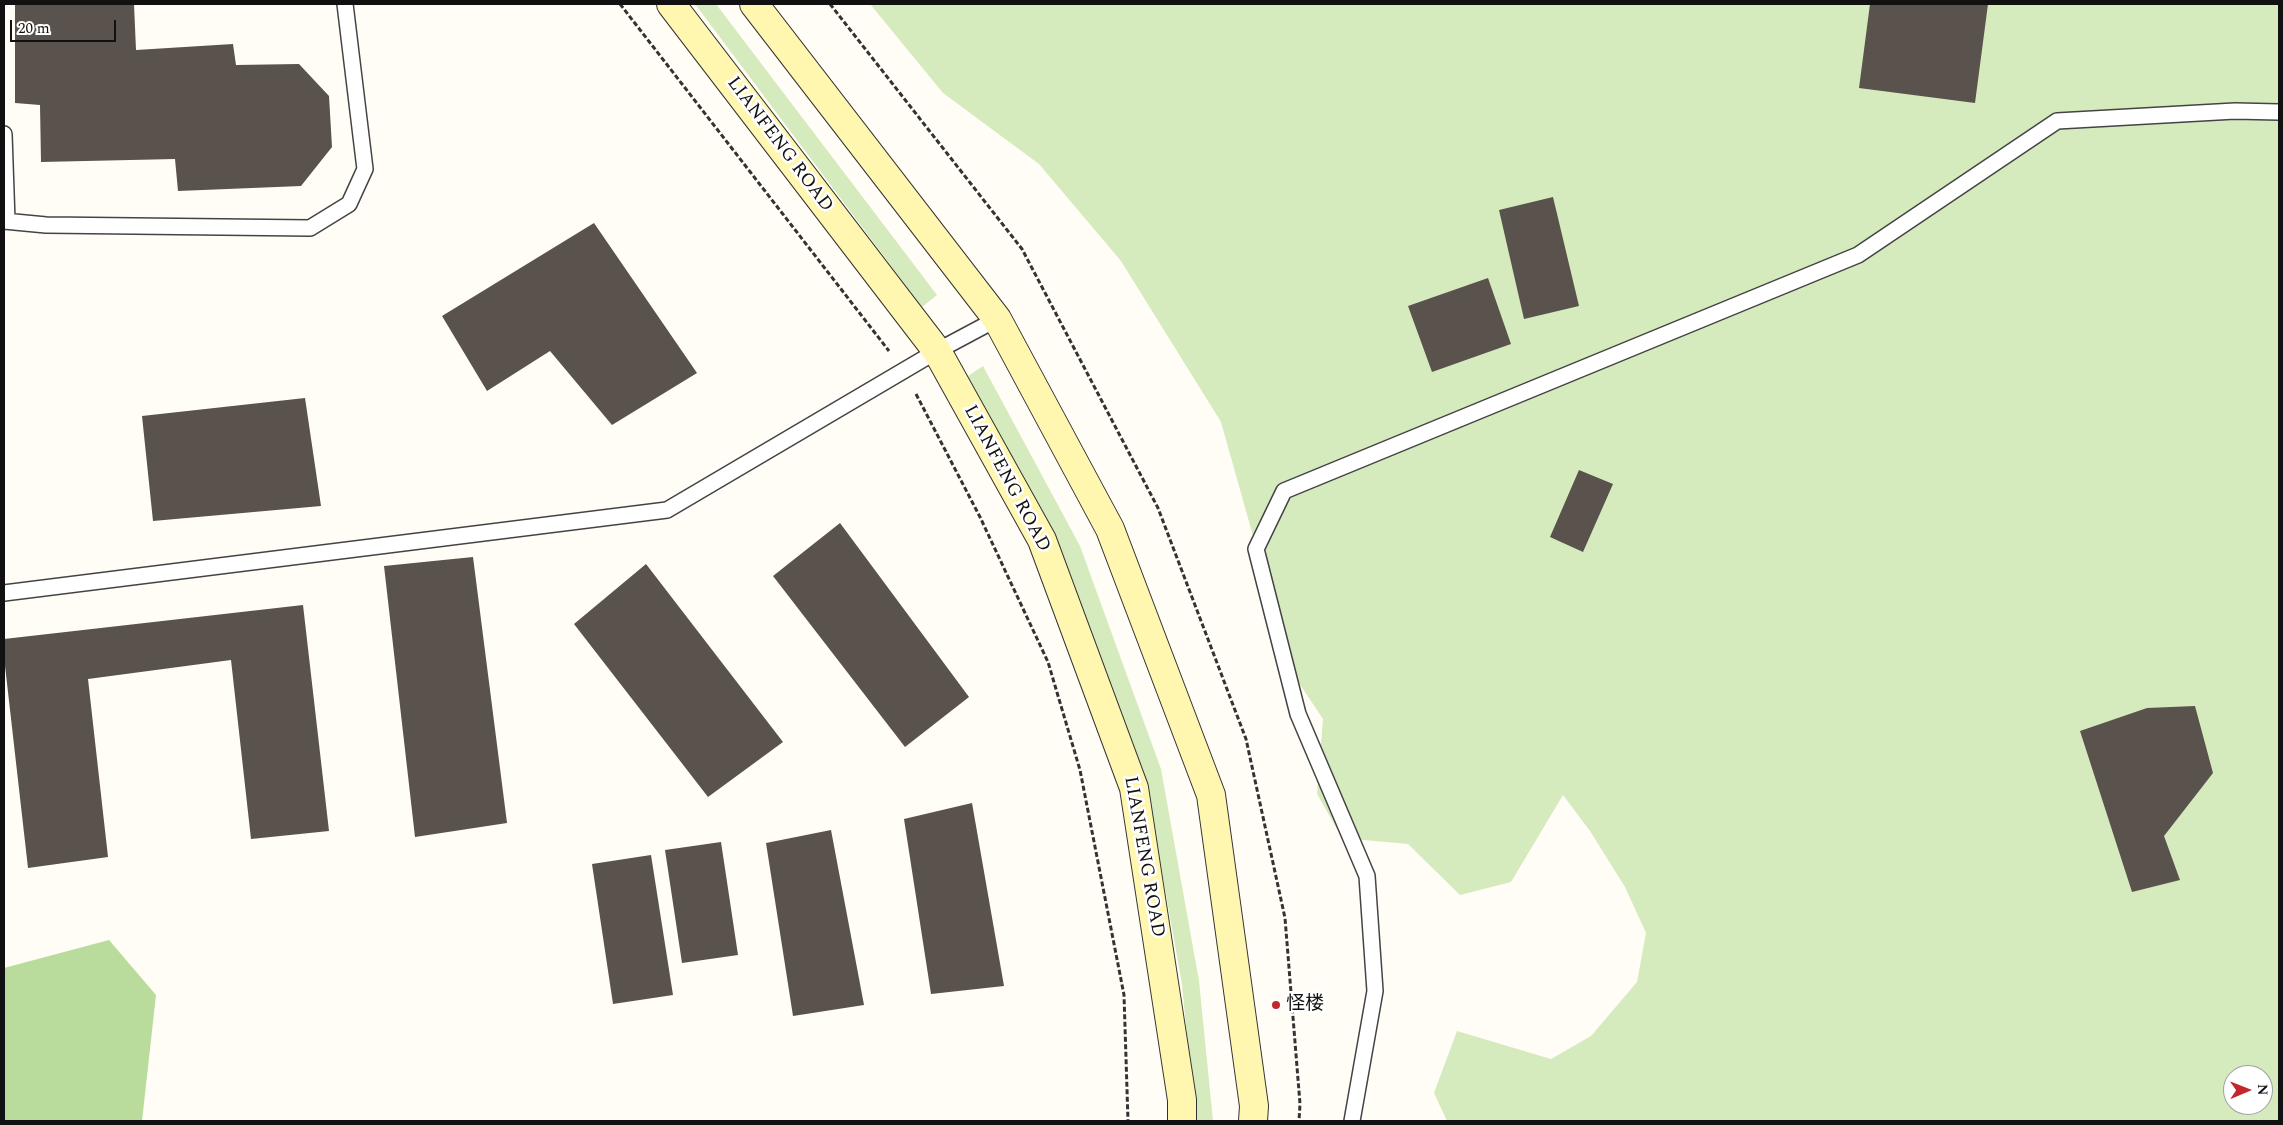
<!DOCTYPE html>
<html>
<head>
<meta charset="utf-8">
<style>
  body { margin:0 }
  #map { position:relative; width:2283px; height:1125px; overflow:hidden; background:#fffdf5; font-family:Spectral,serif }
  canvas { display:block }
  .frame { position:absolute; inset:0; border:5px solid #111; pointer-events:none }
  .north { position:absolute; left:2223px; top:1065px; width:50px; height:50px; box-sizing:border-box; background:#fff; border:1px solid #a0a0a0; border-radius:50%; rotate:89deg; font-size:14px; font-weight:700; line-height:20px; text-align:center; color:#111 }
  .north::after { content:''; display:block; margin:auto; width:18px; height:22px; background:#c4262e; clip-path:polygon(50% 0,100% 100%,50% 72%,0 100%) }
  .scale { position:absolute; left:10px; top:20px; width:106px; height:22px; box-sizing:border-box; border:2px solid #111; border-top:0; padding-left:6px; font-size:15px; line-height:18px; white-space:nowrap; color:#111; -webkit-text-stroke:4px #fff; paint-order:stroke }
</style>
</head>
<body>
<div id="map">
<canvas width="2283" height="1125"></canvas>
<div class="frame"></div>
<div class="north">N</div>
<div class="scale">20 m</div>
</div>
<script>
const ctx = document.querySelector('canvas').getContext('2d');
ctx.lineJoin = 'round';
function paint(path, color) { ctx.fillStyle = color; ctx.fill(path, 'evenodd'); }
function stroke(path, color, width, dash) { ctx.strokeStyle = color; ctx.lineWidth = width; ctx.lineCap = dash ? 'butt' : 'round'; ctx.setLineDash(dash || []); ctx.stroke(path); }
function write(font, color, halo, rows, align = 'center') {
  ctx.font = font + ' Spectral,"Noto Sans SC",serif'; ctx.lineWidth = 5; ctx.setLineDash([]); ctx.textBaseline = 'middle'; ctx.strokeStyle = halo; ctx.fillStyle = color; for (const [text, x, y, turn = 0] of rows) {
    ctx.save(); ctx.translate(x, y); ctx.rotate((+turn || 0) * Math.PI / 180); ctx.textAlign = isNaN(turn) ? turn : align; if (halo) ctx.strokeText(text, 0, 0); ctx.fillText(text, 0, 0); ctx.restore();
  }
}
paint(new Path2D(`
  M 695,4 L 716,4 L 937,295 L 922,307 Z
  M 870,4 L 2279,4 L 2279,1121 L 1447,1121 L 1434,1093 L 1457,1031 L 1551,1059 L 1591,1036 L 1637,982 L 1646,933 L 1625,887 L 1590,831 L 1563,795 L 1511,882 L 1460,895 L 1408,844 L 1342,838 L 1317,794 L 1323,719 L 1291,671 L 1221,422 L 1121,261 L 1039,164 L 943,93 ZM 2233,1075 L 2263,1075 L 2263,1105 L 2233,1105 Z
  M 983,366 L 1080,546 L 1161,769 L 1199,981 L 1213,1121 L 1195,1121 L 1182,984 L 1144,772 L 1062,551 L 968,376 Z`), '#d5ebbd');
paint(new Path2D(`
  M 109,940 L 156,995 L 142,1121 L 4,1121 L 4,968 Z`), '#b9dc9c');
paint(new Path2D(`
  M 15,4 L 134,4 L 136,50 L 233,44 L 236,65 L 299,64 L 329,96 L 332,147 L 301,186 L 178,191 L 175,159 L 41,162 L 40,105 L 15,103 Z
  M 1870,4 L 1988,4 L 1975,103 L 1859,88 Z
  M 1553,197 L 1579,306 L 1524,319 L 1499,210 Z
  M 594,223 L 697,373 L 612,425 L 550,351 L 487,391 L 442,316 Z
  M 1488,278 L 1511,344 L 1432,372 L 1408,306 Z
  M 305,398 L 321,506 L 153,521 L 142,416 Z
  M 1579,470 L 1613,484 L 1583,552 L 1550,537 Z
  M 840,523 L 969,697 L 905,747 L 773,576 Z
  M 473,557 L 507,823 L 415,837 L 384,566 Z
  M 646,564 L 783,742 L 708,797 L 574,624 Z
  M 303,605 L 329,831 L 251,839 L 231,660 L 88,679 L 108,857 L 28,868 L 4,657 L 4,639 Z
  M 2195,706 L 2213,773 L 2164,836 L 2180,880 L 2132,892 L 2080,731 L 2147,708 Z
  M 972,803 L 1004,986 L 931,994 L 904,819 Z
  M 831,830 L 864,1005 L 793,1016 L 766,843 Z
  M 721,842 L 738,955 L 682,963 L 665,850 Z
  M 651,855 L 673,995 L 613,1004 L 592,864 Z`), '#5a524d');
const lane = new Path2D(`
  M 4,134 L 7,221
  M 4,221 L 46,225 L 310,228 L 349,204 L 365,169 L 345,4
  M 4,593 L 667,510 L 937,351 L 997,319
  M 1352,1121 L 1375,991 L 1367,876 L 1298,714 L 1256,549 L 1284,491 L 1858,255 L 2057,121 L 2235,111 L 2279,112`);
const secondary = new Path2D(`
  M 671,4 L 937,351 L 1042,540 L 1134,788 L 1182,1100 L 1182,1121
  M 754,4 L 997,319 L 1110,529 L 1211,795 L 1254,1106 L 1253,1121`);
stroke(lane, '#444', 18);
stroke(secondary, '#333', 30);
stroke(new Path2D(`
  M 620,4 L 889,351
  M 830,4 L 1022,249 L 1158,508 L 1246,739 L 1285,918 L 1300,1104 L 1299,1121
  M 916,394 L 980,517 L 1048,662 L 1080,770 L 1124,995 L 1128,1121`), '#333', 3, [5, 2.5]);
stroke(lane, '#fff', 15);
stroke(secondary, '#fff6b0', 28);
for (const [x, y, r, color] of [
  [1276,1005,5,"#c4262e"]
]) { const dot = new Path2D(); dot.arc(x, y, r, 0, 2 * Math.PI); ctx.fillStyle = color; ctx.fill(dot); stroke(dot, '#fff', 2); }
write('19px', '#111', '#fff', [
  ["LIANFENG ROAD",779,145,53],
  ["LIANFENG ROAD",1006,479,62],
  ["LIANFENG ROAD",1143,857,80]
]);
write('19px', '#111', '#fff', [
  ["怪楼",1286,1005]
], 'left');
</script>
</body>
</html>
